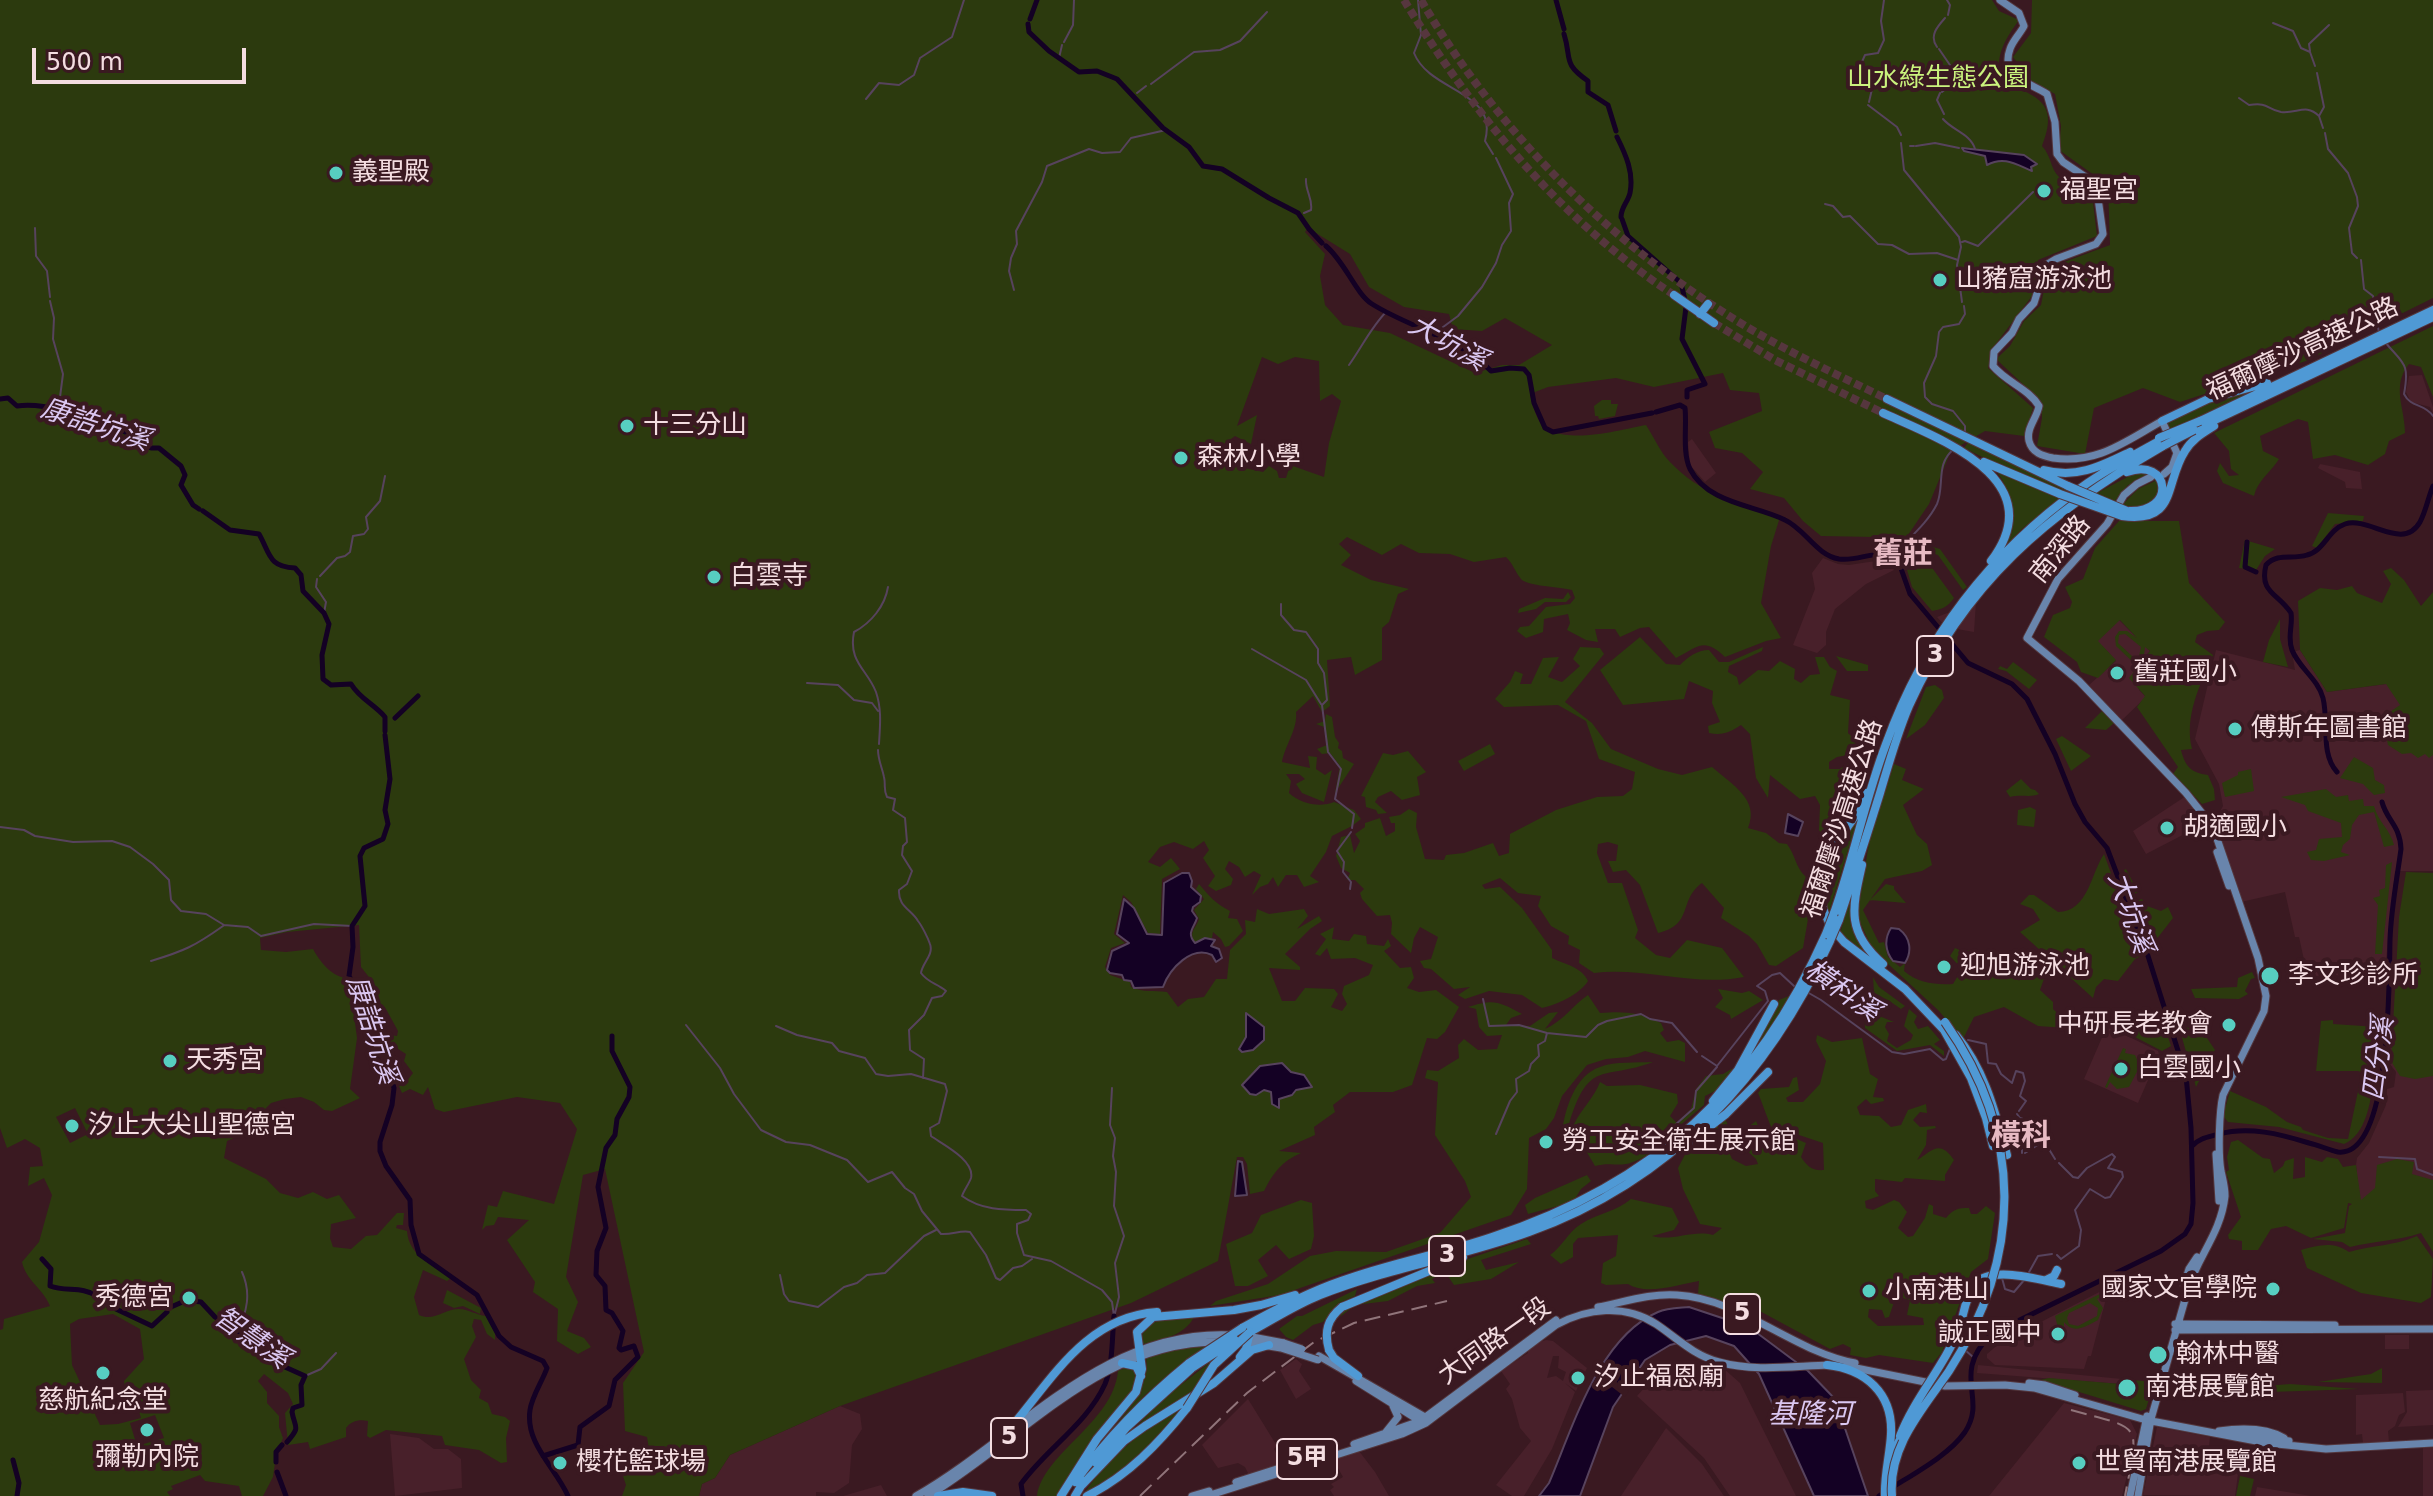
<!DOCTYPE html>
<html>
<head>
<meta charset="utf-8">
<style>
  body { margin:0 }
  #map { position:relative; width:2433px; height:1496px; overflow:hidden; background:#3a1921; font-family:"DejaVu Sans",sans-serif }
  canvas { display:block }
  .scale { position:absolute; left:32px; top:48px; width:214px; height:36px; box-sizing:border-box; border:4px solid #f4dde1; border-top:0; padding-left:10px; font-size:24px; line-height:28px; white-space:nowrap; color:#f4dde1; -webkit-text-stroke:6px #3a1921; paint-order:stroke }
</style>
</head>
<body>
<div id="map">
<canvas width="2433" height="1496"></canvas>
<div class="scale">500 m</div>
</div>
<script>
const ctx = document.querySelector('canvas').getContext('2d');
ctx.lineJoin = 'round';
function paint(path, color) { ctx.fillStyle = color; ctx.fill(path, 'evenodd'); }
function stroke(path, color, width, dash) { ctx.strokeStyle = color; ctx.lineWidth = width; ctx.lineCap = dash ? 'butt' : 'round'; ctx.setLineDash(dash || []); ctx.stroke(path); }
function write(font, color, halo, rows, align = 'center') {
  ctx.font = font + ' "DejaVu Sans","Noto Sans TC",sans-serif'; ctx.lineWidth = 8; ctx.setLineDash([]); ctx.textBaseline = 'middle'; ctx.strokeStyle = halo; ctx.fillStyle = color; for (const [text, x, y, turn = 0] of rows) {
    ctx.save(); ctx.translate(x, y); ctx.rotate((+turn || 0) * Math.PI / 180); ctx.textAlign = isNaN(turn) ? turn : align; if (halo) ctx.strokeText(text, 0, 0); ctx.fillText(text, 0, 0); ctx.restore();
  }
}
paint(new Path2D(`
  M 2422,375 L 2433,407 L 2433,413 L 2430,407 L 2411,402 L 2406,392 L 2409,376 Z
  M 1692,439 L 1716,473 L 1705,482 L 1690,465 L 1688,442 Z
  M 2320,464 L 2360,472 L 2362,489 L 2346,488 L 2345,482 L 2318,468 Z
  M 1823,558 L 1838,564 L 1849,565 L 1889,559 L 1895,565 L 1894,570 L 1866,584 L 1835,609 L 1826,632 L 1826,645 L 1817,653 L 1793,645 L 1815,589 L 1812,573 Z
  M 1976,602 L 1974,632 L 1957,629 L 1951,633 L 1937,617 Z
  M 2119,620 L 2150,651 L 2134,669 L 2139,690 L 2146,697 L 2121,721 L 2089,685 L 2116,661 L 2097,641 Z
  M 2216,650 L 2295,670 L 2292,652 L 2300,650 L 2327,692 L 2386,684 L 2433,683 L 2433,871 L 2395,871 L 2384,980 L 2326,974 L 2308,978 L 2299,937 L 2295,937 L 2285,892 L 2241,902 L 2215,821 L 2223,806 L 2219,784 L 2195,739 Z
  M 2186,796 L 2202,825 L 2146,854 L 2133,831 Z
  M 2433,879 L 2433,1216 L 2360,1207 L 2356,1165 L 2357,1158 L 2369,1143 L 2386,1105 L 2387,1089 L 2394,1087 L 2396,1072 L 2389,1063 L 2391,1041 L 2397,1041 Z
  M 2107,1026 L 2158,1051 L 2159,1055 L 2138,1103 L 2084,1079 Z
  M 2109,1287 L 2091,1356 L 2088,1356 L 2084,1369 L 1995,1365 L 1987,1358 L 1987,1354 L 2000,1343 Z
  M 2385,1335 L 2409,1335 L 2409,1349 L 2385,1349 Z
  M 1546,1340 L 1553,1341 L 1587,1368 L 1576,1391 L 1565,1383 L 1575,1392 L 1552,1449 L 1524,1496 L 1512,1496 L 1496,1485 L 1531,1441 L 1520,1428 L 1512,1399 L 1506,1389 L 1510,1384 L 1501,1371 L 1528,1353 L 1527,1350 L 1536,1343 ZM 1553,1356 L 1559,1356 L 1558,1368 L 1566,1372 L 1563,1381 L 1556,1376 L 1547,1378 Z
  M 1296,1359 L 1302,1364 L 1299,1371 L 1311,1389 L 1296,1399 L 1280,1370 Z
  M 1694,1361 L 1723,1368 L 1740,1383 L 1796,1496 L 1730,1496 L 1704,1458 L 1637,1396 L 1656,1375 L 1675,1365 Z
  M 1978,1365 L 2122,1379 L 2121,1384 L 1977,1373 Z
  M 2433,1390 L 2433,1425 L 2398,1427 L 2407,1412 L 2406,1391 Z
  M 2403,1393 L 2405,1412 L 2399,1415 L 2395,1426 L 2388,1431 L 2389,1442 L 2363,1443 L 2362,1434 L 2356,1435 L 2356,1395 Z
  M 1248,1399 L 1277,1446 L 1274,1449 L 1282,1465 L 1249,1475 L 1245,1467 L 1238,1463 L 1218,1468 L 1202,1445 Z
  M 2064,1403 L 2130,1420 L 2137,1434 L 2122,1496 L 1989,1496 Z
  M 840,1406 L 860,1414 L 862,1429 L 852,1445 L 849,1483 L 834,1493 L 816,1492 L 816,1496 L 699,1496 L 702,1484 L 715,1478 L 730,1455 Z
  M 2157,1427 L 2210,1437 L 2209,1447 L 2241,1452 L 2235,1496 L 2143,1495 Z
  M 1666,1428 L 1702,1464 L 1724,1496 L 1621,1496 Z
  M 390,1434 L 419,1438 L 434,1449 L 448,1449 L 461,1459 L 462,1488 L 395,1496 Z
  M 2423,1448 L 2433,1448 L 2433,1496 L 2423,1496 Z
  M 1359,1451 L 1375,1472 L 1389,1496 L 1334,1496 L 1330,1490 L 1334,1487 L 1331,1484 L 1343,1477 L 1333,1459 Z
  M 881,1485 L 887,1496 L 843,1496 Z
  M 2257,1487 L 2311,1496 L 2255,1496 Z`), '#48202a');
paint(new Path2D(`
  M 0,0 L 1992,0 L 1999,11 L 2019,20 C 2006,38 1991,60 2004,83 C 2039,96 2059,104 2042,146 C 2052,157 2050,168 2059,177 L 2077,177 L 2091,187 L 2086,193 L 2093,202 L 2097,236 L 2038,260 L 2032,296 L 1992,349 L 1988,368 L 2033,408 L 2024,436 L 1985,431 L 1951,451 L 1929,504 L 1906,538 L 1890,548 L 1875,537 L 1821,536 L 1803,521 L 1784,498 L 1750,489 L 1763,472 L 1742,453 L 1715,448 L 1709,432 L 1762,411 L 1759,393 L 1730,390 L 1723,373 L 1654,387 L 1616,378 L 1548,387 L 1530,394 C 1532,402 1534,411 1538,419 C 1554,449 1619,430 1646,425 C 1654,437 1660,452 1670,462 C 1699,493 1740,506 1780,517 L 1771,546 L 1761,603 L 1781,638 L 1766,641 L 1725,657 C 1704,637 1699,646 1676,658 L 1649,627 L 1640,628 L 1620,637 L 1615,629 L 1595,629 L 1598,642 L 1586,640 L 1567,630 L 1570,623 L 1568,614 L 1544,619 L 1543,632 L 1526,638 L 1517,631 L 1520,627 L 1529,626 L 1546,607 L 1570,604 L 1575,598 L 1572,590 C 1561,587 1526,586 1521,579 C 1515,572 1514,565 1506,557 L 1474,562 L 1450,554 L 1419,553 L 1401,544 L 1382,555 L 1347,537 L 1339,544 L 1351,555 L 1341,565 L 1371,580 L 1409,589 L 1398,594 L 1389,622 L 1382,628 L 1382,660 L 1355,675 L 1351,657 L 1327,660 L 1330,706 L 1322,712 L 1313,696 L 1296,712 C 1298,729 1285,745 1282,762 L 1310,768 L 1308,756 L 1317,757 L 1316,769 L 1325,775 L 1332,770 L 1324,802 L 1302,793 L 1296,784 L 1305,779 L 1299,774 L 1286,774 L 1291,781 L 1289,793 C 1301,804 1320,808 1334,802 L 1354,810 L 1361,819 L 1352,826 L 1332,836 L 1326,852 L 1310,876 L 1319,882 L 1304,887 L 1297,875 L 1286,875 L 1278,887 L 1273,877 L 1268,884 L 1260,887 L 1252,895 L 1261,875 L 1254,871 L 1245,877 L 1239,867 L 1229,861 L 1225,869 L 1233,879 L 1231,885 L 1216,891 L 1208,886 L 1215,876 L 1203,858 L 1209,850 L 1204,841 L 1193,849 L 1174,842 L 1160,847 L 1148,862 L 1160,867 L 1171,858 L 1180,869 L 1162,879 L 1160,934 L 1148,933 L 1131,902 L 1123,895 L 1114,934 L 1125,943 L 1111,948 L 1105,967 L 1110,975 L 1130,982 L 1131,987 C 1144,993 1153,990 1167,992 L 1178,1007 L 1188,999 L 1204,997 L 1216,979 L 1227,979 L 1230,950 L 1246,934 L 1245,920 L 1255,922 L 1257,909 L 1269,914 L 1304,909 L 1308,916 L 1297,929 L 1319,916 L 1322,921 L 1310,929 L 1285,954 L 1300,967 L 1300,970 L 1269,968 L 1282,1001 L 1295,1001 L 1305,988 L 1334,989 L 1338,994 L 1331,1007 L 1342,1011 L 1347,1004 L 1342,994 L 1344,986 L 1369,975 L 1373,965 L 1355,958 L 1331,959 L 1327,948 L 1320,956 L 1315,954 L 1326,939 L 1320,934 L 1334,927 L 1332,939 L 1349,941 L 1354,934 L 1366,936 L 1367,944 L 1384,946 L 1388,939 L 1391,946 L 1384,951 L 1400,968 L 1411,967 L 1414,978 L 1407,988 L 1419,992 L 1436,990 L 1459,1007 L 1445,1032 L 1437,1039 L 1427,1038 L 1412,1085 L 1393,1092 L 1350,1092 L 1333,1105 L 1335,1112 L 1314,1127 L 1315,1135 L 1279,1151 L 1301,1153 C 1282,1161 1273,1173 1264,1191 L 1250,1194 L 1247,1164 L 1243,1157 L 1237,1157 L 1218,1261 L 1131,1303 L 840,1406 L 730,1455 L 715,1478 L 702,1484 L 699,1496 L 622,1496 L 626,1485 L 621,1470 L 635,1455 L 649,1449 L 647,1437 L 625,1431 L 623,1383 L 644,1352 L 605,1169 L 583,1175 L 566,1277 L 578,1302 L 567,1331 L 584,1338 L 591,1347 L 578,1354 L 557,1341 L 558,1309 L 533,1292 L 535,1282 L 507,1240 L 529,1220 L 498,1217 L 494,1225 L 486,1226 L 482,1230 L 488,1205 L 497,1207 L 503,1191 L 554,1204 L 577,1129 L 560,1103 L 517,1097 L 444,1112 L 435,1109 L 428,1087 L 423,1095 L 410,1089 L 402,1093 L 399,1086 L 404,1085 L 413,1073 L 404,1061 L 406,1054 L 395,1047 L 389,1047 L 383,1034 L 397,1036 L 398,1031 L 386,1009 L 368,992 L 372,981 L 361,967 L 359,925 L 287,932 L 260,938 L 261,950 L 286,952 L 313,949 C 320,962 333,978 348,978 L 359,992 L 367,1010 L 363,1011 L 355,994 L 351,993 L 357,1038 L 350,1089 L 360,1098 L 332,1111 L 324,1110 L 314,1102 L 301,1097 L 285,1099 L 271,1103 L 263,1111 L 253,1129 L 227,1141 L 224,1158 L 266,1179 L 280,1193 L 298,1198 L 313,1192 L 327,1199 L 339,1195 L 356,1218 L 331,1224 L 330,1238 L 333,1247 L 351,1249 L 366,1236 L 377,1235 L 397,1213 L 404,1213 L 403,1225 L 397,1225 L 396,1228 L 407,1231 C 409,1257 433,1264 451,1278 L 447,1281 L 423,1270 L 414,1297 L 419,1315 C 434,1322 444,1309 459,1309 C 468,1309 476,1315 486,1316 L 495,1333 L 495,1340 L 487,1334 L 481,1320 L 474,1319 L 472,1326 L 476,1337 L 464,1359 L 471,1380 L 481,1390 L 479,1398 L 488,1403 L 492,1414 L 505,1417 L 510,1421 L 506,1438 L 507,1462 L 501,1463 L 479,1450 L 445,1445 L 442,1436 L 386,1430 L 370,1438 L 367,1436 L 368,1421 C 359,1419 351,1421 346,1428 L 346,1437 L 310,1449 L 308,1442 L 288,1445 L 285,1413 L 293,1404 L 288,1393 L 264,1374 L 258,1381 L 267,1392 L 267,1403 L 279,1416 L 279,1427 L 283,1438 L 276,1455 L 273,1477 L 263,1496 L 242,1496 L 239,1486 L 205,1481 L 200,1475 L 171,1486 L 173,1489 L 167,1492 L 170,1496 L 0,1496 L 0,1330 L 3,1329 L 4,1319 L 50,1306 C 43,1288 26,1281 22,1262 L 39,1242 L 52,1195 L 44,1178 L 28,1186 L 30,1167 L 43,1166 L 40,1148 L 25,1139 L 7,1148 L 0,1128 ZM 1308,228 L 1350,254 L 1369,287 L 1404,307 L 1449,314 L 1453,329 L 1482,331 L 1505,318 L 1552,345 L 1519,365 L 1502,365 L 1475,373 L 1390,333 L 1343,325 L 1325,305 L 1320,276 L 1325,254 L 1305,232 ZM 1262,357 L 1278,364 L 1295,357 L 1319,361 L 1320,401 L 1332,394 L 1341,401 L 1329,443 L 1324,477 L 1290,465 L 1286,478 L 1279,478 L 1277,471 L 1269,466 L 1263,472 L 1226,464 L 1221,446 L 1235,436 L 1251,444 L 1257,415 L 1237,426 ZM 75,1108 L 88,1134 L 70,1143 L 56,1117 ZM 113,1314 L 140,1329 L 144,1359 L 124,1381 L 125,1387 L 135,1398 L 141,1418 L 118,1424 L 100,1425 L 72,1365 L 70,1324 L 79,1319 ZM 155,1415 L 164,1438 L 137,1446 L 130,1423 Z
  M 2032,0 L 2433,0 L 2433,298 L 2306,361 L 2180,402 L 2143,388 L 2094,408 L 2085,454 L 2037,446 L 2042,418 L 2041,401 L 1996,359 L 2010,346 L 2024,321 L 2041,305 L 2048,268 L 2110,245 L 2108,185 L 2059,150 L 2061,126 L 2055,94 L 2030,80 L 2013,57 L 2031,33 Z
  M 2433,326 L 2433,397 L 2421,367 L 2409,364 C 2391,386 2405,408 2405,433 L 2389,441 L 2385,454 L 2368,465 L 2335,455 L 2313,459 L 2308,422 L 2298,419 L 2260,436 L 2263,451 L 2279,459 C 2271,472 2257,481 2254,496 L 2223,483 L 2217,471 L 2220,463 L 2229,476 L 2239,475 L 2231,469 L 2229,451 L 2214,433 Z
  M 2250,392 L 2171,430 L 2167,423 L 2203,405 Z
  M 1602,400 L 1611,400 L 1611,404 L 1618,404 L 1615,416 L 1599,419 L 1598,416 L 1595,416 L 1594,406 Z
  M 1969,441 L 2069,490 L 2066,493 L 2019,475 L 1964,448 Z
  M 1997,472 L 2060,498 L 2022,529 L 2005,547 C 2014,520 2015,497 1997,472 Z
  M 2137,472 L 2152,473 L 2161,487 C 2153,504 2141,513 2122,505 L 2138,489 L 2155,481 L 2152,476 L 2128,485 L 2114,502 L 2095,494 Z
  M 2328,513 L 2364,516 L 2363,521 L 2335,524 L 2317,548 L 2312,546 Z
  M 2119,521 L 2179,521 L 2189,583 L 2225,622 L 2219,630 L 2207,631 L 2197,635 L 2195,642 L 2213,655 C 2200,685 2184,716 2192,749 L 2181,750 C 2185,766 2191,773 2208,775 L 2214,789 L 2215,800 L 2202,804 L 2173,774 L 2178,767 L 2137,707 L 2145,696 L 2129,678 L 2150,651 L 2145,647 L 2144,655 L 2136,659 L 2135,664 L 2116,646 L 2115,637 L 2119,631 L 2127,631 L 2137,638 L 2120,620 L 2098,641 L 2116,660 L 2098,678 L 2081,672 L 2077,662 L 2044,637 L 2053,615 L 2070,608 L 2072,602 L 2065,587 L 2083,579 L 2095,548 ZM 2125,634 L 2141,647 L 2139,656 L 2133,657 L 2118,643 L 2119,635 Z
  M 2245,540 L 2275,549 L 2265,556 L 2256,570 L 2239,568 Z
  M 1926,545 L 1940,549 L 1967,587 L 1963,590 L 1938,555 L 1918,549 Z
  M 1922,554 L 1954,598 C 1948,607 1942,609 1932,611 L 1912,587 L 1905,563 Z
  M 2391,568 L 2404,580 L 2421,606 L 2433,592 L 2433,755 L 2429,758 L 2425,754 L 2418,758 L 2411,753 L 2402,754 L 2388,745 C 2386,733 2386,729 2372,724 L 2400,705 L 2386,684 L 2327,692 L 2300,650 L 2298,601 L 2320,588 L 2337,590 L 2352,586 L 2357,593 L 2382,603 L 2391,584 L 2383,571 Z
  M 1568,592 L 1571,597 L 1566,602 L 1545,602 L 1536,609 L 1518,613 L 1519,609 L 1545,598 L 1563,599 Z
  M 2280,619 L 2280,639 L 2288,667 L 2263,662 L 2269,640 Z
  M 1640,637 L 1666,664 L 1680,665 C 1688,657 1697,650 1709,650 L 1719,662 L 1729,662 L 1763,647 L 1762,651 L 1729,666 L 1728,672 L 1737,677 L 1739,685 L 1758,670 L 1769,671 L 1780,661 L 1795,669 L 1794,679 L 1801,683 L 1810,675 L 1820,674 L 1815,657 L 1824,657 L 1830,667 L 1837,671 L 1830,695 L 1850,700 L 1848,733 L 1855,740 L 1858,749 L 1870,747 L 1869,754 L 1862,760 L 1853,761 L 1848,755 L 1837,757 L 1829,762 L 1829,769 L 1840,769 L 1847,763 L 1863,763 L 1854,772 L 1843,777 L 1844,784 L 1871,767 L 1859,805 L 1827,844 L 1819,830 L 1820,805 L 1815,796 L 1800,799 L 1770,775 L 1768,798 L 1756,778 L 1750,734 L 1741,725 C 1730,732 1723,736 1709,733 L 1708,726 L 1720,722 L 1712,703 L 1713,691 L 1689,681 L 1684,699 L 1623,705 L 1600,670 Z
  M 1580,647 L 1600,648 L 1604,654 L 1565,702 L 1592,723 L 1611,749 L 1658,769 L 1682,775 L 1712,767 C 1732,785 1760,799 1748,828 L 1766,833 L 1779,843 L 1787,844 C 1796,856 1795,867 1806,877 L 1808,919 L 1803,948 L 1776,966 L 1769,965 L 1757,944 L 1749,936 L 1721,918 L 1724,908 L 1702,883 C 1678,900 1694,925 1658,933 L 1640,885 L 1626,870 L 1613,872 L 1608,861 L 1616,861 L 1618,845 L 1608,842 L 1598,844 L 1597,853 L 1608,883 L 1622,883 L 1638,930 L 1635,938 L 1656,955 L 1670,958 L 1687,940 L 1722,948 L 1744,977 C 1694,987 1645,967 1594,973 L 1579,963 L 1580,950 L 1568,944 L 1569,936 L 1551,926 L 1538,906 L 1541,896 L 1518,893 L 1500,878 L 1482,885 L 1485,889 L 1500,887 L 1522,908 L 1552,950 L 1552,958 C 1564,964 1582,967 1588,981 C 1580,994 1557,1005 1542,1008 L 1522,995 L 1489,991 L 1465,999 L 1458,995 L 1470,987 L 1454,989 L 1431,969 L 1424,968 L 1420,961 L 1431,959 L 1438,937 L 1420,927 L 1414,938 L 1411,953 L 1391,934 L 1392,923 L 1390,915 L 1377,916 L 1362,899 L 1360,893 L 1364,889 L 1355,880 L 1347,880 L 1350,873 L 1341,868 L 1336,856 L 1341,837 L 1350,835 L 1354,853 L 1360,841 L 1355,834 L 1365,827 L 1365,823 L 1380,818 L 1386,836 L 1395,831 L 1395,823 L 1391,823 L 1389,817 L 1400,815 L 1409,809 L 1417,813 L 1416,827 L 1425,859 L 1444,860 L 1446,855 L 1464,853 L 1493,843 L 1499,856 L 1509,853 L 1510,834 L 1556,810 L 1597,797 L 1623,796 L 1632,789 L 1635,772 L 1599,759 L 1586,721 L 1558,705 L 1504,707 L 1495,699 L 1510,682 L 1515,671 L 1523,674 L 1520,684 L 1531,684 L 1543,658 L 1559,657 L 1548,677 L 1562,682 L 1580,666 L 1573,659 Z
  M 1836,656 L 1868,665 L 1868,671 L 1847,671 Z
  M 2013,662 L 2037,680 L 2029,689 L 2006,671 L 1998,669 L 2000,666 L 2007,669 Z
  M 1935,685 L 1942,690 L 1944,698 L 1925,725 L 1906,739 L 1926,687 Z
  M 2102,711 L 2114,723 L 2106,730 L 2085,728 Z
  M 1326,714 L 1332,717 L 1335,737 L 1339,743 L 1338,748 L 1342,751 L 1343,758 L 1354,764 L 1335,793 L 1340,766 L 1330,753 L 1322,754 L 1317,749 L 1327,745 L 1324,727 L 1316,724 L 1325,721 Z
  M 2062,736 L 2091,756 L 2071,771 L 2056,739 Z
  M 1490,744 L 1495,754 L 1464,771 L 1458,761 Z
  M 1408,751 L 1426,772 L 1417,777 L 1420,795 L 1402,800 L 1391,791 L 1378,797 L 1375,802 L 1387,813 L 1378,814 L 1376,810 L 1366,807 L 1365,797 L 1361,796 L 1383,753 L 1393,755 Z
  M 2354,757 L 2373,768 L 2375,780 L 2384,785 L 2385,793 L 2374,795 L 2363,784 L 2340,778 Z
  M 1894,764 L 1906,769 L 1902,780 L 1924,789 L 1903,805 L 1917,835 L 1927,844 L 1932,865 L 1922,871 L 1885,879 L 1863,910 L 1879,943 L 1884,942 L 1888,957 L 1900,967 L 1905,963 L 1904,971 C 1918,983 1935,985 1953,984 L 1962,969 L 1950,956 L 1955,948 L 1966,953 L 1968,950 C 1988,961 1998,952 2016,971 L 2014,978 C 2025,982 2031,979 2039,972 L 2046,973 L 2040,990 L 2053,1002 L 2053,1009 L 2069,1024 L 2067,1028 L 2038,1026 L 2004,1007 L 1974,1017 L 1963,1039 L 1938,1010 L 1873,950 L 1857,916 L 1870,837 Z
  M 2251,769 L 2254,791 L 2225,797 L 2222,783 L 2238,775 L 2238,772 Z
  M 2021,779 L 2031,789 L 2035,790 L 2039,794 C 2030,798 2022,794 2010,797 L 2006,791 Z
  M 2326,789 L 2336,797 L 2348,795 L 2349,801 L 2363,799 L 2364,806 L 2374,806 C 2378,822 2390,829 2394,845 L 2384,847 L 2374,812 L 2359,815 L 2352,825 L 2350,839 L 2343,845 L 2341,852 L 2350,855 L 2324,861 L 2311,860 L 2307,852 L 2316,850 L 2319,839 L 2342,837 L 2341,823 L 2308,811 L 2305,805 L 2281,797 Z
  M 2030,807 L 2036,810 L 2034,827 L 2017,825 L 2018,810 Z
  M 1858,818 L 1829,912 C 1818,871 1833,849 1858,818 Z
  M 2104,854 L 2141,956 L 2135,959 L 2118,981 L 2104,979 L 2096,987 L 2093,998 L 2020,932 L 2040,920 L 2033,909 L 2020,904 L 2029,895 L 2034,895 L 2058,912 C 2088,912 2091,873 2104,854 Z
  M 2392,862 L 2382,954 L 2375,954 L 2378,905 L 2373,898 L 2380,896 L 2379,890 L 2385,888 L 2386,865 Z
  M 2126,869 L 2138,892 L 2133,895 L 2136,901 L 2142,899 L 2147,906 L 2161,911 L 2168,907 L 2173,918 L 2152,945 L 2124,870 Z
  M 2406,872 L 2433,873 L 2433,1076 L 2415,1079 L 2400,1076 L 2391,1061 L 2399,917 Z
  M 1199,884 C 1209,896 1216,904 1230,911 L 1228,918 L 1237,919 L 1243,931 L 1229,946 L 1225,947 L 1221,939 L 1213,932 L 1212,938 L 1195,942 C 1188,932 1196,929 1199,919 L 1194,910 L 1204,899 L 1196,889 Z
  M 1886,884 L 1894,886 L 1894,889 L 1906,903 L 1870,900 Z
  M 1853,894 L 1850,921 L 1865,953 L 1840,933 L 1851,895 Z
  M 2252,972 L 2255,978 L 2251,979 L 2245,991 L 2248,994 L 2239,999 L 2195,998 L 2191,989 L 2237,987 L 2238,978 Z
  M 1873,977 L 1879,987 L 1905,1006 L 1901,1009 L 1888,1000 L 1878,1008 L 1879,1016 L 1894,1022 L 1887,1022 L 1885,1027 L 1889,1034 L 1887,1041 L 1897,1048 L 1911,1040 L 1913,1035 L 1904,1026 L 1909,1009 L 1917,1016 L 1914,1022 L 1918,1029 L 1928,1026 L 1940,1040 L 1934,1044 L 1944,1051 L 1944,1056 L 1930,1045 L 1897,1051 L 1865,1028 L 1864,1008 L 1868,1001 L 1865,996 L 1874,992 Z
  M 1718,989 L 1742,993 L 1749,991 L 1763,1000 L 1731,1019 L 1730,1015 L 1715,1007 L 1723,998 Z
  M 1588,995 L 1600,1013 C 1624,1011 1639,1012 1661,1023 L 1664,1030 L 1660,1033 L 1667,1042 L 1679,1040 L 1685,1043 L 1685,1062 L 1645,1051 L 1628,1057 L 1606,1059 L 1587,1065 L 1562,1096 L 1554,1118 L 1546,1129 L 1529,1138 L 1527,1189 L 1511,1215 L 1280,1295 L 1210,1306 L 1216,1301 L 1268,1284 L 1310,1256 L 1336,1251 L 1386,1252 L 1440,1233 L 1471,1197 L 1465,1181 L 1435,1135 L 1438,1082 L 1425,1078 L 1427,1070 L 1438,1071 L 1459,1058 L 1458,1045 L 1464,1039 L 1478,1050 L 1497,1049 L 1502,1035 L 1487,1036 L 1479,1027 L 1476,1009 L 1468,1007 C 1494,999 1498,1001 1522,1014 L 1511,1018 L 1506,1025 L 1530,1026 L 1549,1013 L 1558,1012 L 1545,1029 C 1563,1021 1572,1006 1588,995 Z
  M 1789,996 L 1791,997 L 1746,1063 L 1779,1000 Z
  M 2159,1010 L 2171,1046 L 2162,1051 L 2133,1036 L 2143,1019 Z
  M 2333,1020 L 2333,1024 L 2378,1027 L 2374,1077 L 2358,1071 L 2316,1071 L 2321,1021 Z
  M 2179,1027 L 2201,1029 L 2215,1050 L 2196,1087 Z
  M 1817,1035 L 1832,1042 L 1862,1038 L 1870,1074 L 1878,1079 L 1873,1097 L 1883,1098 L 1884,1101 L 1871,1104 L 1866,1099 L 1857,1107 L 1860,1115 L 1879,1116 L 1891,1127 L 1901,1125 L 1908,1110 L 1926,1104 L 1927,1113 L 1920,1112 L 1913,1120 L 1920,1127 L 1935,1126 L 1936,1128 L 1927,1130 L 1926,1145 L 1917,1160 C 1931,1152 1939,1138 1954,1160 L 1945,1175 L 1945,1181 L 1905,1178 L 1902,1182 L 1875,1179 L 1875,1191 L 1879,1196 L 1865,1201 L 1866,1208 L 1873,1210 L 1894,1200 L 1899,1202 L 1907,1212 L 1898,1228 L 1908,1237 L 1913,1236 L 1925,1218 L 1929,1204 L 1933,1206 L 1933,1214 L 1946,1218 C 1953,1209 1958,1208 1969,1208 L 1971,1214 L 1977,1214 L 1986,1206 L 1995,1213 L 1988,1259 L 1971,1272 L 1942,1352 L 1933,1363 L 1879,1355 L 1866,1358 L 1850,1355 L 1851,1348 L 1843,1344 L 1830,1349 L 1743,1302 L 1739,1308 L 1698,1294 L 1699,1281 C 1679,1284 1647,1296 1628,1284 L 1606,1285 L 1601,1283 L 1603,1263 L 1616,1256 L 1618,1235 L 1578,1238 L 1573,1244 L 1573,1257 L 1561,1264 L 1550,1255 C 1562,1247 1567,1233 1581,1224 C 1598,1213 1616,1212 1631,1199 L 1672,1208 L 1679,1222 L 1674,1230 L 1652,1236 C 1672,1242 1693,1229 1713,1235 L 1722,1228 L 1700,1224 L 1683,1189 L 1678,1168 L 1690,1145 L 1725,1118 L 1734,1141 L 1728,1150 L 1732,1159 L 1746,1166 L 1758,1164 L 1756,1159 L 1738,1142 L 1747,1128 L 1756,1121 L 1767,1146 L 1785,1152 L 1787,1135 L 1806,1143 L 1801,1157 C 1807,1166 1812,1171 1824,1170 L 1823,1143 L 1787,1131 L 1783,1148 C 1774,1139 1764,1107 1758,1093 L 1761,1089 L 1789,1087 L 1793,1078 L 1797,1077 L 1799,1090 L 1786,1098 L 1788,1102 L 1803,1102 L 1820,1084 L 1826,1061 L 1816,1041 ZM 1896,1296 L 1910,1300 L 1907,1315 L 1923,1318 L 1924,1325 L 1878,1326 L 1868,1317 L 1869,1309 L 1882,1310 L 1885,1318 L 1889,1317 Z
  M 2123,1048 L 2126,1049 L 2125,1053 L 2135,1055 L 2140,1066 L 2129,1087 L 2117,1089 L 2110,1082 L 2107,1088 L 2105,1087 Z
  M 1653,1062 C 1603,1081 1589,1058 1569,1124 L 1574,1124 C 1582,1108 1594,1098 1600,1082 L 1607,1086 L 1640,1085 L 1677,1094 L 1678,1103 L 1670,1116 L 1677,1123 L 1691,1109 L 1696,1089 L 1706,1076 L 1723,1074 L 1733,1068 L 1719,1089 L 1705,1096 L 1704,1105 L 1678,1127 C 1673,1140 1641,1162 1626,1164 C 1615,1166 1609,1162 1595,1166 L 1579,1139 L 1579,1128 L 1562,1132 C 1565,1109 1575,1075 1600,1067 C 1615,1061 1637,1063 1653,1062 Z
  M 2361,1077 L 2373,1081 C 2371,1101 2366,1135 2344,1144 L 2279,1127 L 2228,1122 L 2223,1116 L 2230,1091 L 2266,1107 L 2287,1122 L 2301,1127 L 2303,1130 L 2328,1138 L 2348,1139 Z
  M 2238,1140 L 2263,1158 L 2270,1159 L 2274,1173 L 2283,1166 L 2285,1161 L 2294,1158 L 2293,1179 L 2305,1177 L 2305,1157 L 2322,1162 L 2327,1157 L 2338,1159 L 2343,1167 L 2356,1165 L 2361,1200 L 2375,1188 L 2377,1165 L 2397,1159 L 2414,1162 L 2412,1174 L 2433,1180 L 2433,1252 L 2421,1233 C 2397,1241 2374,1241 2350,1247 L 2342,1242 L 2313,1239 L 2345,1233 L 2349,1206 L 2352,1204 L 2348,1203 L 2344,1228 L 2311,1238 L 2286,1226 L 2271,1229 L 2258,1250 L 2242,1250 L 2242,1241 L 2229,1239 L 2228,1235 L 2241,1217 L 2226,1172 L 2229,1170 L 2227,1157 L 2231,1142 Z
  M 1587,1175 L 1591,1181 L 1581,1189 L 1573,1202 L 1528,1214 L 1525,1205 L 1535,1198 Z
  M 1301,1200 L 1312,1203 L 1314,1236 L 1311,1249 L 1289,1259 L 1276,1245 L 1258,1260 L 1268,1276 L 1248,1286 L 1235,1286 L 1226,1244 L 1252,1233 L 1261,1215 Z
  M 2417,1236 L 2433,1259 L 2431,1297 L 2421,1303 L 2361,1293 L 2307,1268 L 2301,1250 C 2319,1245 2333,1241 2349,1252 C 2372,1245 2395,1246 2417,1236 Z
  M 1527,1239 L 1531,1244 L 1481,1260 L 1486,1270 L 1519,1262 L 1491,1279 L 1454,1285 L 1445,1272 L 1432,1279 L 1435,1283 L 1417,1286 L 1388,1301 L 1355,1305 L 1340,1317 L 1343,1311 L 1351,1305 L 1450,1265 Z
  M 1357,1289 L 1355,1296 L 1339,1303 L 1323,1322 L 1313,1325 L 1293,1340 L 1286,1337 L 1279,1329 L 1297,1316 L 1302,1316 Z
  M 447,1290 L 481,1308 L 480,1314 L 463,1306 L 454,1308 L 443,1303 Z
  M 2104,1292 L 2106,1295 L 2097,1299 L 2103,1308 L 2098,1320 C 2086,1326 2074,1335 2064,1322 L 2064,1327 L 2058,1328 L 2055,1316 ZM 2090,1303 L 2098,1308 L 2097,1316 L 2078,1326 L 2069,1324 L 2067,1318 L 2069,1313 Z
  M 1194,1317 C 1185,1335 1162,1340 1143,1344 L 1141,1341 C 1144,1316 1174,1318 1194,1317 Z
  M 1183,1347 L 1205,1347 L 1145,1395 L 1087,1460 C 1106,1430 1153,1396 1146,1357 Z
  M 1223,1352 L 1194,1394 L 1125,1438 L 1164,1398 Z
  M 1129,1366 L 1135,1369 L 1138,1384 L 1058,1496 L 1037,1496 C 1043,1453 1113,1423 1118,1371 Z
  M 2382,1368 L 2382,1383 L 2318,1382 L 2371,1374 Z
  M 2049,1378 L 2121,1384 L 2122,1379 L 2154,1382 L 2146,1409 L 2141,1411 L 2040,1380 Z
  M 2290,1384 L 2359,1389 L 2270,1392 L 2215,1390 Z
  M 1185,1404 C 1160,1438 1126,1479 1085,1492 C 1111,1454 1146,1428 1185,1404 Z
  M 2240,1476 L 2254,1479 L 2250,1496 L 2236,1496 Z`), '#2c3a0e');
const water = new Path2D(`
  M 1962,148 L 2024,155 L 2037,164 L 2031,167 L 2032,171 C 2015,164 2004,156 1987,165 L 1985,156 L 1964,151 Z
  M 1788,814 L 1803,822 L 1798,836 L 1785,833 Z
  M 1182,873 L 1189,873 L 1192,881 L 1191,887 L 1201,896 L 1200,902 L 1193,907 L 1192,911 L 1197,918 C 1194,928 1186,933 1195,943 L 1205,938 L 1215,940 L 1211,946 L 1219,949 L 1222,958 L 1216,962 L 1212,955 C 1192,945 1170,968 1163,987 L 1134,988 L 1131,981 L 1124,980 L 1122,975 L 1110,973 L 1107,970 L 1112,951 L 1129,943 L 1117,934 L 1124,899 L 1134,908 L 1147,934 L 1162,935 L 1164,883 Z
  M 1891,928 L 1899,929 C 1911,938 1912,952 1905,963 L 1893,961 C 1885,951 1884,939 1891,928 Z
  M 1246,1013 L 1264,1027 L 1264,1040 L 1253,1050 L 1242,1052 L 1239,1049 L 1246,1037 Z
  M 1282,1063 L 1291,1072 L 1304,1075 L 1312,1087 L 1296,1090 L 1292,1095 L 1279,1099 L 1279,1108 L 1272,1104 L 1271,1092 L 1264,1090 L 1256,1095 L 1250,1094 L 1242,1085 L 1260,1066 Z
  M 1238,1161 L 1242,1162 L 1247,1195 L 1235,1196 Z
  M 1689,1307 L 1749,1327 L 1808,1371 L 1835,1399 L 1868,1496 L 1814,1496 L 1759,1374 L 1734,1346 L 1706,1336 L 1670,1345 L 1645,1360 L 1613,1407 L 1580,1496 L 1539,1496 L 1549,1483 C 1573,1427 1599,1337 1658,1312 C 1667,1308 1680,1308 1689,1307 Z`);
paint(water, '#140124');
stroke(water, '#57435d', 2);
paint(new Path2D(`
  M 1597,1368 L 1629,1391 L 1625,1397 L 1594,1373 Z`), '#3a1921');
stroke(new Path2D(`
  M 1418,0 L 1421,35 L 1414,53 C 1430,93 1499,90 1485,141 L 1493,154
  M 1947,0 L 1950,5 L 1948,15
  M 2273,23 L 2293,31 L 2301,48 L 2310,52 L 2315,66
  M 1064,42 L 1073,25 L 1074,0
  M 1937,47 C 1929,36 1937,27 1945,18
  M 1939,49 L 1952,68
  M 2310,51 L 2309,44 L 2329,25
  M 1059,58 L 1062,45
  M 2317,73 L 2324,107 L 2319,116 L 2323,128
  M 1151,84 L 1194,52 L 1220,50 L 1240,41 L 1267,12
  M 1942,92 L 1954,82 L 1953,71
  M 1137,93 L 1146,86
  M 1940,93 L 1937,100 L 1944,114
  M 2239,98 L 2249,105 C 2269,102 2266,109 2281,112 C 2297,114 2306,103 2319,116
  M 866,99 L 879,83 L 899,85 L 914,75 L 920,58 L 952,37 L 964,0
  M 1869,102 L 1872,89 L 1861,64 L 1865,55 L 1878,53 L 1884,40 L 1881,21 L 1884,0
  M 1868,105 L 1897,127 L 1901,135
  M 1943,119 C 1952,130 1971,134 1975,149
  M 2325,133 L 2328,149 L 2348,173 L 2357,197 L 2358,206 L 2349,228 L 2352,253 L 2357,258
  M 1901,143 L 1904,170 L 1959,237 L 1961,247 L 1957,265 L 1962,302
  M 1910,146 L 1914,146
  M 1916,146 L 1935,143 L 1959,148
  M 1825,204 L 1833,206 L 1843,217 L 1850,216 L 1878,244 L 1892,245 L 1909,254 L 1937,253 L 1958,260
  M 1304,213 L 1311,210 C 1313,198 1305,191 1306,179
  M 35,228 L 36,256 L 47,271 L 50,297
  M 1962,242 L 1965,241 L 1978,246 L 2033,192
  M 2361,260 L 2364,289 L 2373,296 L 2379,333
  M 1014,290 L 1009,271 L 1011,258 L 1017,244 L 1016,231 L 1042,182 L 1047,166 L 1089,149 L 1102,153 L 1120,152 L 1131,138 L 1166,130
  M 50,301 L 54,318 L 53,339 L 63,374 L 60,397 L 68,413
  M 1964,306 L 1965,314 L 1959,324 L 1943,327 L 1939,332 L 1936,356 L 1924,383 L 1925,397 L 1932,404 L 1953,411 L 1965,426 L 1965,435
  M 1439,330 L 1458,316 L 1482,287 L 1496,263 L 1502,245 L 1511,231 L 1509,203 L 1513,194 L 1496,158
  M 1437,336 L 1438,335
  M 2385,342 C 2403,364 2410,362 2404,394 C 2411,408 2424,403 2433,416
  M 1349,365 C 1362,347 1371,327 1387,311
  M 1908,540 C 1919,529 1930,518 1937,504 C 1945,485 1935,464 1954,449
  M 1894,557 L 1896,555
  M 320,576 L 337,558 L 345,556 L 350,552 L 353,536 L 364,534 L 368,529 L 366,517 L 380,501 L 385,476
  M 317,579 L 316,587 L 326,602 L 324,613
  M 1281,604 L 1281,615 L 1294,630 L 1306,632 L 1318,649 L 1318,663 L 1324,673 L 1327,700 L 1322,705 L 1328,752 L 1341,769 L 1335,799 L 1354,814 L 1352,828
  M 1252,649 L 1306,680 L 1321,704
  M 807,683 L 838,685 L 854,700 L 872,703 L 878,711
  M 879,744 C 880,726 882,710 876,692 C 867,669 848,662 854,632 C 871,623 885,606 888,587
  M 878,750 C 878,760 882,767 884,777 C 886,785 883,789 887,797 L 895,799 L 893,810 L 905,818 L 907,842 L 903,846 L 902,855 L 912,871 L 907,884 L 899,890 C 898,907 911,909 918,921 C 922,926 928,938 930,944 C 934,955 922,963 921,973 C 928,983 937,983 946,991 L 942,996 L 932,998 L 924,1015 L 909,1030 L 910,1050 L 924,1059 L 923,1078
  M 0,827 L 24,830 L 35,836 L 73,842 L 112,841 L 130,847 L 153,864 L 169,880 L 171,900 L 181,911 L 206,914 L 224,925 L 248,927 L 261,936 L 314,924 L 352,926
  M 1350,889 L 1351,882 L 1343,872 L 1344,862 L 1337,851 L 1351,832
  M 151,961 C 184,951 195,946 223,926
  M 1807,992 L 1821,1000 L 1892,1052 L 1904,1054 L 1930,1049 L 1943,1060 L 1946,1059 L 1951,1046
  M 1483,999 L 1489,1026 L 1519,1025 L 1547,1033 L 1586,1037 L 1598,1025 L 1607,1021 L 1641,1014 L 1650,1019 L 1672,1023 L 1697,1052
  M 686,1025 L 720,1068 L 734,1094 L 761,1130 L 786,1142 L 810,1145 L 847,1160 L 868,1182 L 892,1172 L 905,1188 L 914,1194 L 922,1211 L 941,1234 C 952,1235 960,1230 970,1232 L 986,1255 L 996,1278 L 1000,1280 L 1013,1268 L 1022,1266 L 1032,1259
  M 776,1026 L 797,1035 L 832,1043 L 839,1051 L 865,1058 L 876,1074 L 888,1076 L 911,1074 L 945,1084 L 947,1091 L 939,1123 L 930,1128 L 931,1136 C 942,1144 975,1160 971,1178 C 969,1184 964,1190 962,1196 C 981,1210 1003,1210 1026,1210 L 1031,1214 L 1028,1220 L 1017,1224 L 1017,1233 L 1024,1255 L 1051,1261 L 1102,1290 L 1112,1302 L 1114,1316
  M 1968,1040 L 1986,1044 L 1988,1063 L 1996,1064 L 2001,1074 L 2012,1083 L 2016,1071 L 2023,1073 L 2025,1081 L 2020,1096 L 2026,1101 L 2019,1111
  M 1702,1056 L 1717,1066 L 1768,1001 L 1765,991 L 1757,986 L 1772,975 L 1780,973 L 1794,986
  M 1112,1088 L 1110,1125 L 1115,1138 L 1113,1156 L 1116,1172 L 1114,1206 L 1124,1236 L 1115,1263 L 1119,1297 L 1115,1313
  M 2380,1091 L 2383,1091
  M 2017,1114 L 2020,1118 L 2029,1121 L 2022,1141 L 2022,1153
  M 1675,1125 L 1694,1108 L 1696,1091 L 1717,1067
  M 1496,1134 L 1510,1101 L 1517,1092 L 1516,1079 L 1529,1071 L 1531,1064 L 1539,1056 L 1538,1045 L 1545,1041 L 1547,1033
  M 2025,1153 L 2044,1141 L 2055,1159
  M 2379,1157 L 2415,1159 L 2417,1169 L 2433,1175
  M 2057,1255 L 2061,1259 L 2079,1246 L 2081,1230 L 2075,1210 L 2090,1189 L 2105,1198 L 2110,1197 L 2123,1177 L 2122,1172 L 2108,1168 L 2115,1157 L 2112,1154 L 2087,1168 L 2078,1178 L 2073,1177 L 2059,1163
  M 2028,1274 L 2038,1256 L 2052,1254
  M 780,1275 L 784,1294 L 789,1301 L 818,1307 L 844,1287 L 857,1283 L 867,1275 L 885,1273 L 924,1236 L 936,1230
  M 2002,1278 L 2005,1289 L 2014,1292 L 2025,1279
  M 1978,1294 L 1981,1285
  M 236,1331 C 248,1313 251,1292 242,1272
  M 1965,1350 L 1973,1357
  M 305,1376 L 321,1369 L 336,1353`), '#57435d', 2);
stroke(new Path2D(`
  M 1556,0 L 1564,29
  M 1030,19 L 1037,0
  M 1028,24 L 1029,32 L 1049,51 L 1079,72 L 1097,71 L 1117,79 L 1163,128 L 1189,147 L 1203,166 L 1222,169 L 1269,198 L 1298,213 L 1309,229 L 1322,243
  M 1564,34 C 1572,59 1562,63 1588,81 L 1588,92 L 1608,105 L 1616,131
  M 1617,137 C 1626,155 1634,173 1630,193 C 1628,202 1621,207 1621,217
  M 1622,219 L 1628,236 L 1681,283 L 1685,300
  M 1326,246 C 1345,262 1356,294 1372,304 C 1410,328 1460,338 1491,371 L 1510,368 L 1524,369 L 1529,375 L 1534,403 L 1545,428 L 1553,432 L 1652,413
  M 1686,307 L 1682,339 L 1705,384 L 1687,390 L 1687,397
  M 0,399 L 8,398 L 17,406 C 33,404 54,407 69,413 C 84,419 94,430 110,435 L 119,430 L 133,435 L 151,448 L 159,448 L 181,466 L 185,475 L 181,485 L 193,505 L 199,509
  M 1656,412 L 1680,405 L 1685,408 C 1687,426 1682,452 1690,469 C 1708,504 1755,505 1785,520 C 1805,529 1816,555 1839,559 C 1861,562 1879,546 1898,560 L 1910,594 L 1968,663 L 2012,684 L 2027,699 L 2055,754 L 2075,804 L 2085,822 L 2107,848 L 2148,956 L 2186,1076 L 2191,1128 L 2193,1203 L 2191,1224 L 2185,1234 L 2161,1251 L 1991,1334 C 1950,1376 1988,1397 1965,1432 C 1947,1458 1905,1478 1879,1496
  M 203,511 L 230,530 L 259,534 C 270,553 268,567 295,568 L 301,575 L 303,591 L 324,613 L 329,624 L 322,655 L 323,679 L 331,685 L 351,684 C 360,699 374,704 385,717 L 385,731
  M 2247,542 L 2245,567 L 2256,572
  M 395,718 L 418,696
  M 385,735 L 390,779 L 385,810 L 388,824 L 383,839 L 364,848 L 360,856 L 365,906 L 352,926 L 353,947 L 349,976 L 368,1011 L 373,1053 L 391,1078 L 394,1088 L 392,1105 L 380,1142 L 380,1151 L 386,1166 L 410,1200 L 411,1225 L 419,1254 L 477,1295 L 499,1336 L 511,1347 L 543,1361 L 547,1368 C 542,1382 532,1396 530,1410 C 525,1444 556,1468 568,1496
  M 2337,772 C 2320,753 2329,722 2323,698 C 2318,679 2299,668 2292,650 C 2287,637 2293,626 2291,613 C 2278,593 2259,593 2266,565 C 2278,552 2292,560 2307,555 C 2324,551 2328,530 2345,524 C 2369,516 2403,552 2420,522 C 2426,511 2428,498 2433,486
  M 2192,1146 C 2199,1138 2209,1137 2219,1134 C 2249,1126 2280,1134 2309,1143 C 2318,1145 2329,1150 2338,1152 C 2392,1158 2389,974 2390,940 C 2391,909 2397,879 2401,849 C 2400,825 2387,821 2382,802
  M 42,1259 L 51,1269 L 50,1286 C 66,1292 82,1286 97,1296
  M 99,1301 L 152,1326 L 167,1312
  M 171,1307 L 187,1300 L 201,1302 L 215,1317 L 236,1331 L 249,1335 L 271,1351 L 285,1367 L 305,1376 L 301,1385 L 302,1405 L 293,1408 L 292,1412 C 295,1429 301,1426 287,1442
  M 543,1456 L 578,1445 L 580,1427 L 609,1406 L 615,1380 L 638,1357 L 634,1346 L 621,1350 L 619,1348 L 623,1331 L 612,1313 L 606,1310 L 605,1286 L 596,1275 L 597,1251 L 606,1228 L 598,1187 L 606,1148 L 615,1135 L 617,1119 L 629,1097 L 630,1087 L 612,1051 L 612,1036
  M 13,1460 L 19,1483 L 17,1496
  M 276,1462 L 276,1452 L 282,1445
  M 277,1472 L 286,1496
  M 1023,1496 L 1021,1484 C 1046,1449 1087,1424 1105,1384 C 1113,1365 1112,1337 1114,1316`), '#140124', 5);
stroke(new Path2D(`
  M 1404,0 C 1474,115 1560,220 1674,295
  M 1421,0 C 1500,136 1613,246 1747,327 C 1792,354 1840,376 1887,399
  M 1714,323 L 1775,360 L 1883,413`), '#56363e', 8, [8, 4]);
const major = new Path2D(`
  M 2000,0 L 2019,13 L 2024,26 C 2020,34 2013,40 2010,49 C 2000,77 2029,82 2047,94 L 2055,122 L 2057,154 L 2063,162 L 2096,184 L 2103,234 L 2096,244 L 2056,259 L 2046,265 L 2034,303 L 2019,319 L 2012,333 L 1994,352 L 1993,366 C 2006,382 2029,389 2039,406 C 2037,418 2026,428 2029,441 C 2032,453 2043,456 2053,458 C 2098,464 2124,442 2162,421 L 2177,453 L 2172,467 L 2164,474
  M 2217,852 L 2229,886
  M 2216,1154 L 2219,1201
  M 2184,1285 L 2189,1269 L 2197,1257
  M 1598,1307 C 1624,1302 1651,1293 1677,1295 C 1742,1299 1792,1351 1855,1363
  M 2175,1324 L 2335,1325
  M 2175,1330 L 2433,1329
  M 1247,1336 L 1284,1343
  M 1244,1342 L 1281,1348
  M 1319,1356 L 1425,1417 L 1426,1421
  M 1846,1366 L 1945,1386 L 2005,1385 L 2034,1388 L 2146,1420 L 2267,1443 L 2326,1449 L 2433,1443
  M 1356,1381 L 1420,1421
  M 2029,1383 L 2045,1385 L 2075,1395
  M 2219,1431 C 2240,1428 2265,1427 2284,1438
  M 1386,1432 L 1398,1417 L 1393,1406
  M 2233,1433 L 2289,1441
  M 1354,1444 L 1420,1421 L 1556,1320
  M 1236,1482 L 1308,1459
  M 916,1496 C 1018,1438 1102,1329 1231,1335
  M 928,1496 C 1024,1438 1102,1339 1223,1342
  M 1192,1496 L 1209,1491
  M 1207,1496 L 1402,1434 L 1426,1423 L 1556,1325 C 1587,1308 1625,1304 1656,1324 C 1677,1338 1693,1355 1719,1362 C 1754,1372 1793,1366 1829,1365
  M 2130,1496 L 2147,1416
  M 2138,1496 L 2151,1419 L 2188,1289 C 2198,1256 2221,1233 2225,1196 C 2225,1187 2223,1180 2221,1171 C 2218,1154 2219,1112 2223,1095 L 2264,1011 L 2266,996 L 2258,958 L 2213,827 L 2186,793 L 2079,681 L 2027,638 L 2058,579 L 2107,524 L 2124,495 L 2137,484 L 2151,477`);
const highway = new Path2D(`
  M 1674,295 L 1714,323
  M 1700,314 L 1708,304
  M 1887,399 L 2068,486
  M 1883,413 C 1940,439 2053,479 1991,561
  M 2162,421 L 2208,399 L 2267,383
  M 2200,421 L 2433,310
  M 2194,430 L 2433,317
  M 1984,462 L 2060,494
  M 2044,470 C 2077,479 2101,466 2130,452
  M 2127,511 C 2178,514 2170,456 2127,472
  M 2122,516 C 2178,524 2164,483 2185,451 C 2192,439 2203,433 2214,426
  M 1867,793 L 1858,812 L 1826,858 L 1820,888 L 1823,909 L 1831,927 L 1844,942 L 1905,989 L 1944,1030 L 1971,1078 L 1986,1118 L 1993,1146
  M 1862,865 C 1852,909 1846,932 1883,964
  M 1834,913 C 1854,857 1865,799 1886,744 C 1924,639 1991,552 2082,487 C 2107,469 2134,455 2161,440
  M 1839,920 C 1853,878 1867,835 1880,793 C 1889,763 1897,734 1909,706 C 1964,583 2049,512 2163,446
  M 1956,1035 C 1985,1070 1995,1112 2007,1155
  M 1713,1101 L 1738,1070 L 1774,1004
  M 1686,1145 L 1726,1114 L 1768,1072
  M 2046,1280 L 2054,1276 L 2057,1270
  M 1342,1307 L 1463,1257
  M 1960,1326 C 1964,1313 1966,1295 1975,1284 C 1991,1265 2040,1280 2061,1284
  M 1242,1328 C 1274,1310 1306,1293 1341,1281 C 1390,1263 1442,1254 1492,1237 C 1654,1184 1757,1089 1826,934
  M 1250,1332 C 1274,1319 1295,1305 1320,1295 C 1388,1268 1461,1257 1529,1232 C 1671,1181 1769,1075 1830,941
  M 1329,1350 L 1334,1358 L 1358,1376
  M 1240,1357 L 1246,1349 L 1249,1336
  M 1122,1363 L 1136,1366 L 1141,1376
  M 1827,1365 C 1865,1369 1893,1393 1891,1434 C 1890,1455 1884,1475 1885,1496
  M 1007,1432 C 1050,1383 1084,1317 1157,1312
  M 1892,1459 L 1899,1441
  M 1096,1463 L 1127,1427 L 1192,1368
  M 1075,1482 C 1108,1437 1145,1399 1189,1363
  M 1082,1485 L 1124,1441 L 1145,1426 L 1214,1383 L 1252,1350 L 1269,1345
  M 938,1496 L 963,1492 L 992,1496
  M 1061,1496 L 1097,1439 L 1136,1392 L 1142,1369 L 1137,1332 L 1153,1317 L 1234,1310 L 1261,1305 L 1295,1295
  M 1075,1496 L 1084,1481
  M 1087,1496 C 1128,1476 1159,1443 1187,1408`);
stroke(major, '#53373e', 9);
stroke(highway, '#53373e', 10);
stroke(major, '#6985ac', 7);
stroke(highway, '#4f99d5', 8);
stroke(new Path2D(`
  M 2071,1410 C 2144,1430 2139,1421 2125,1496
  M 1140,1496 L 1247,1393 L 1314,1342 L 1354,1323 L 1447,1301`), '#90747a', 2, [16, 8]);
const majorBridge = new Path2D(`
  M 1284,1343 L 1302,1349
  M 1281,1348 L 1318,1360`);
const highwayBridge = new Path2D(`
  M 2159,438 L 2200,421
  M 2163,446 L 2194,430
  M 2068,486 L 2127,511
  M 2060,494 L 2122,516
  M 1826,934 L 1834,913
  M 1830,941 L 1839,920
  M 1329,1350 C 1324,1332 1327,1319 1342,1307
  M 1189,1363 L 1242,1328
  M 1192,1368 L 1235,1340
  M 1187,1408 L 1214,1365 L 1250,1332
  M 1900,1436 C 1915,1397 1945,1366 1960,1326
  M 1892,1496 C 1888,1446 1923,1409 1949,1371 C 2023,1257 2024,1134 1945,1022`);
stroke(majorBridge, '#53373e', 9, []);
stroke(highwayBridge, '#53373e', 10, []);
stroke(majorBridge, '#6985ac', 7);
stroke(highwayBridge, '#4f99d5', 8);
for (const [x, y, r, color] of [
  [336,173,8,"#57cec1"],
  [2044,191,8,"#57cec1"],
  [1940,280,8,"#57cec1"],
  [627,426,8,"#57cec1"],
  [1181,458,8,"#57cec1"],
  [714,577,8,"#57cec1"],
  [2117,673,8,"#57cec1"],
  [2235,729,8,"#57cec1"],
  [2167,828,8,"#57cec1"],
  [1944,967,8,"#57cec1"],
  [2270,976,10,"#57cec1"],
  [2229,1025,8,"#57cec1"],
  [170,1061,8,"#57cec1"],
  [2121,1069,8,"#57cec1"],
  [72,1126,8,"#57cec1"],
  [1546,1142,8,"#57cec1"],
  [2273,1289,8,"#57cec1"],
  [1869,1291,8,"#57cec1"],
  [189,1298,8,"#57cec1"],
  [2058,1334,8,"#57cec1"],
  [2158,1355,10,"#57cec1"],
  [103,1373,8,"#57cec1"],
  [1578,1378,8,"#57cec1"],
  [2127,1388,10,"#57cec1"],
  [147,1430,8,"#57cec1"],
  [560,1463,8,"#57cec1"],
  [2079,1463,8,"#57cec1"]
]) { const dot = new Path2D(); dot.arc(x, y, r, 0, 2 * Math.PI); ctx.fillStyle = color; ctx.fill(dot); stroke(dot, '#3a1921', 3); }
for (const [x, y, w] of [
  [1935,656,36],
  [1447,1256,36],
  [1742,1314,36],
  [1009,1438,36],
  [1307,1459,60]
]) { const box = new Path2D(); box.roundRect(x - w / 2, y - 20, w, 40, 6); ctx.fillStyle = '#3a1921'; ctx.fill(box); stroke(box, '#f4dde1', 2); }
write('bold 24px', '#f4dde1', null, [
  ["3",1935,656],
  ["3",1447,1256],
  ["5",1742,1314],
  ["5",1009,1438],
  ["5甲",1307,1459]
]);
write('26px', '#caf37d', '#3a1921', [
  ["山水綠生態公園",1938,79]
]);
write('26px', '#f4dde1', '#3a1921', [
  ["義聖殿",352,173],
  ["福聖宮",2060,191],
  ["山豬窟游泳池",1956,280],
  ["十三分山",643,426],
  ["森林小學",1197,458],
  ["白雲寺",730,577],
  ["舊莊國小",2133,673],
  ["傅斯年圖書館",2251,729],
  ["胡適國小",2183,828],
  ["迎旭游泳池",1960,967],
  ["李文珍診所",2288,976],
  ["中研長老教會",2213,1025,"right"],
  ["天秀宮",186,1061],
  ["白雲國小",2137,1069],
  ["汐止大尖山聖德宮",88,1126],
  ["勞工安全衛生展示館",1562,1142],
  ["國家文官學院",2257,1289,"right"],
  ["小南港山",1885,1291],
  ["秀德宮",173,1298,"right"],
  ["誠正國中",2042,1334,"right"],
  ["翰林中醫",2176,1355],
  ["汐止福恩廟",1594,1378],
  ["南港展覽館",2145,1388],
  ["慈航紀念堂",103,1401,"center"],
  ["彌勒內院",147,1458,"center"],
  ["櫻花籃球場",576,1463],
  ["世貿南港展覽館",2095,1463]
], 'left');
write('26px', '#f4dde1', '#3a1921', [
  ["福爾摩沙高速公路",2303,350,-25],
  ["南深路",2061,550,-51],
  ["福爾摩沙高速公路",1843,819,-72],
  ["大同路一段",1495,1342,-35]
]);
write('italic 28px', '#dac7f1', '#3a1921', [
  ["大坑溪",1447,344,29],
  ["康誥坑溪",95,426,18],
  ["大坑溪",2129,913,71],
  ["橫科溪",1842,992,35],
  ["康誥坑溪",371,1030,72],
  ["四分溪",2380,1059,-83],
  ["智慧溪",251,1339,35],
  ["基隆河",1810,1416]
]);
write('bold 30px', '#e7bac3', '#3a1921', [
  ["舊莊",1903,555],
  ["橫科",2021,1137]
]);
</script>
</body>
</html>
